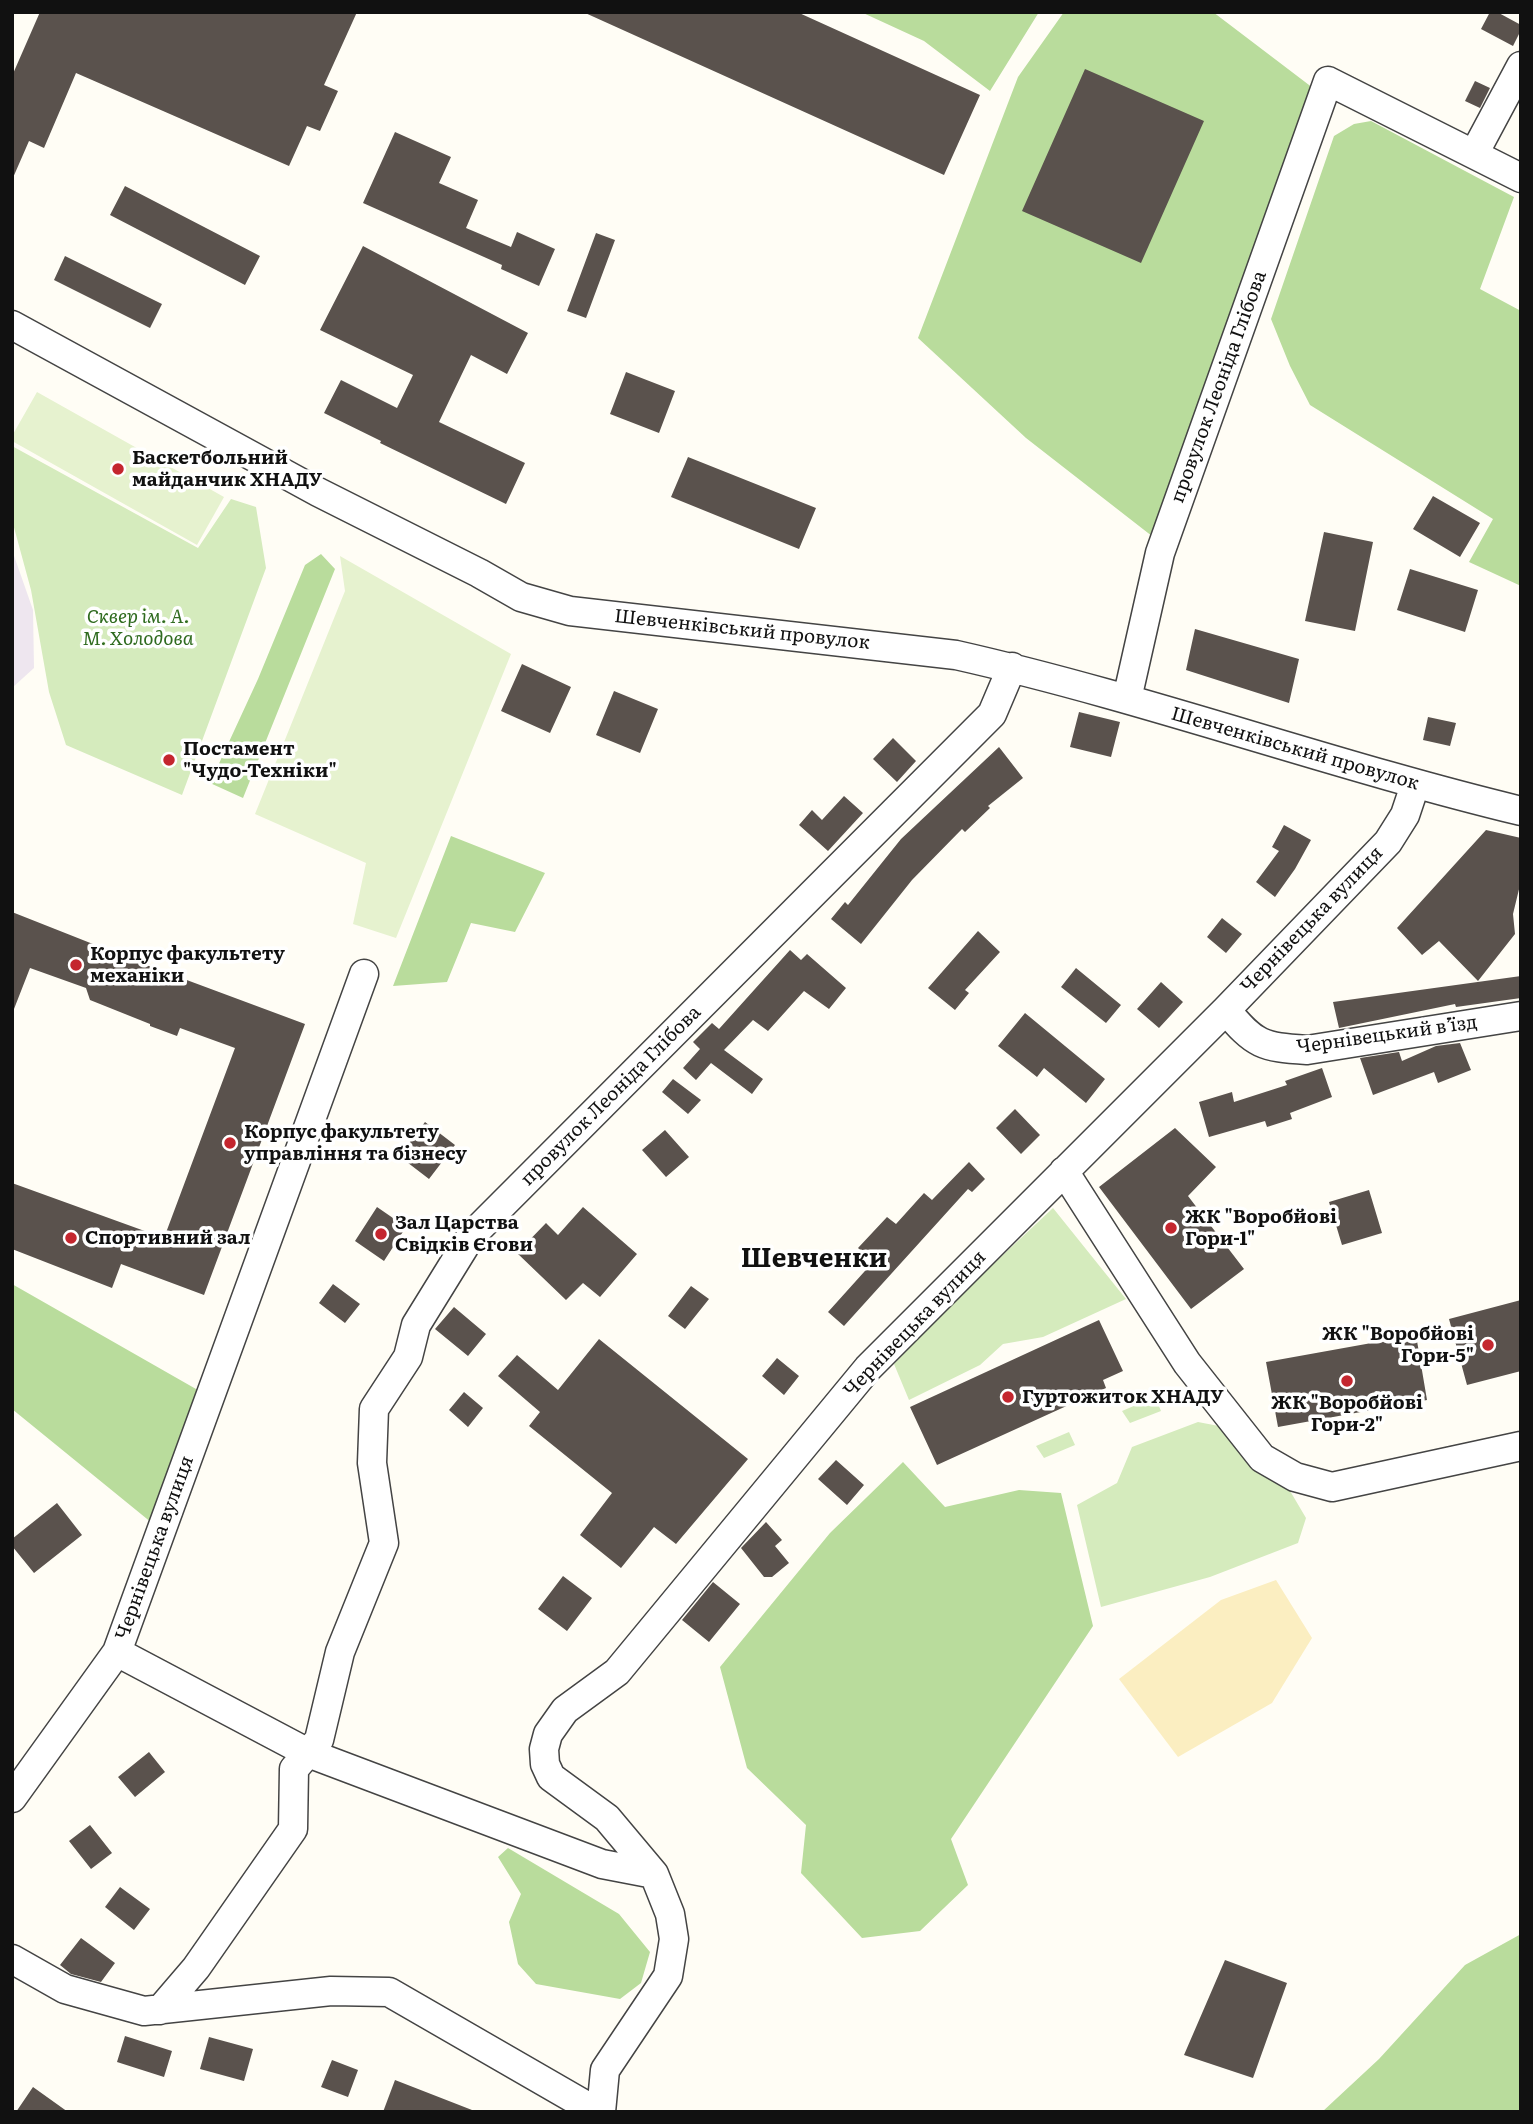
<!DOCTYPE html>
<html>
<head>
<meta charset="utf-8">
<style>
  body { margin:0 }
  #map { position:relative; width:1533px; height:2124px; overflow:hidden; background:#fffdf5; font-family:Literata,serif }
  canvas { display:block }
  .frame { position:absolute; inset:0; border:14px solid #111; pointer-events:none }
</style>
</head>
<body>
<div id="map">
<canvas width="1533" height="2124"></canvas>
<div class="frame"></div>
</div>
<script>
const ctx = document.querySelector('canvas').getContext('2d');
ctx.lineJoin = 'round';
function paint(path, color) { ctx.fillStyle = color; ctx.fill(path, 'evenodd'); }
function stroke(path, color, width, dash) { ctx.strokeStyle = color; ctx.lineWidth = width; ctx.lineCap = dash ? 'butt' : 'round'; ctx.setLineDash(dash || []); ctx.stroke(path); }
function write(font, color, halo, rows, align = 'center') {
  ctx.font = font + ' Literata,serif'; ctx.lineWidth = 7; ctx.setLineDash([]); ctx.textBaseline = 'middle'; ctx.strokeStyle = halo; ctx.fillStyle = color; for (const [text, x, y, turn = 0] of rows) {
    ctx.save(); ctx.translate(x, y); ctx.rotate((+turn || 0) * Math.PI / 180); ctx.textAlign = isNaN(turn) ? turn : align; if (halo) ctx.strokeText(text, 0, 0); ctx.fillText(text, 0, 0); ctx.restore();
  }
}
paint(new Path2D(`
  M 12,550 L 33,610 L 34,668 L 12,688 Z`), '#eee6ef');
paint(new Path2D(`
  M 12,446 L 198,548 L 231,499 L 256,507 L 266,568 L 182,795 L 66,745 L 49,692 L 31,590 L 12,520 Z
  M 1053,1208 L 1126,1299 L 1043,1337 L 1003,1344 L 980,1365 L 909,1400 L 894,1364 L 954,1301 Z
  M 1155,1397 L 1161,1411 L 1130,1423 L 1122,1411 Z
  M 1198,1422 L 1229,1428 L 1283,1479 L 1306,1518 L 1298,1543 L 1210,1577 L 1101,1607 L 1077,1505 L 1117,1483 L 1132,1447 Z
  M 1069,1432 L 1075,1445 L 1044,1458 L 1036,1446 Z`), '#d5ebbd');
paint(new Path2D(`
  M 861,12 L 1039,12 L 990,91 L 924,41 Z
  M 1064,12 L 1213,12 L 1313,88 L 1157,540 L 1026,438 L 918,338 L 1018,77 Z
  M 1371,121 L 1514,197 L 1480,289 L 1521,311 L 1521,586 L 1469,562 L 1493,519 L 1310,405 L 1290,366 L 1271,319 L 1334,136 L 1354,124 Z
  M 321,554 L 335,569 L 243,798 L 210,783 L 258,679 L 305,565 Z
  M 451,836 L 545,873 L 515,932 L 471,923 L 447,982 L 393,986 Z
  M 12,1284 L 203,1393 L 152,1523 L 12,1409 Z
  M 903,1462 L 945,1507 L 1019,1490 L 1061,1493 L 1093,1626 L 951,1839 L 968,1885 L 920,1931 L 862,1938 L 801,1873 L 806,1825 L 747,1768 L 720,1667 L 830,1533 Z
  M 508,1848 L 619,1914 L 650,1952 L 641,1983 L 620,1999 L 536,1984 L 518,1964 L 509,1922 L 521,1894 L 498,1857 Z
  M 1521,1934 L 1521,2112 L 1322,2112 L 1379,2059 L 1465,1965 Z`), '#b9dc9c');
paint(new Path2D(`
  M 1276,1580 L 1312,1638 L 1272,1703 L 1178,1757 L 1119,1679 L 1221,1600 Z`), '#fbeec1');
paint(new Path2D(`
  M 37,392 L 224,497 L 197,545 L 12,441 L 12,436 Z
  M 340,556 L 511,654 L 396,938 L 353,924 L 366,863 L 255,814 L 345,591 Z`), '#e6f2cf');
paint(new Path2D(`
  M 40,12 L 357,12 L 324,85 L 338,91 L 320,131 L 307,126 L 289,166 L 76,73 L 44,148 L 29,141 L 12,180 L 12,76 Z
  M 583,12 L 797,12 L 980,95 L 944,175 Z
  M 1490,12 L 1497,12 L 1521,25 L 1521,30 L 1513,46 L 1481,29 Z
  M 1085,69 L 1204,121 L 1141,263 L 1022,211 Z
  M 1475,81 L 1490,88 L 1480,108 L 1465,101 Z
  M 395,132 L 451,157 L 439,183 L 478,200 L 466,228 L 511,247 L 517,232 L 555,249 L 539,286 L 501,269 L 502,265 L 363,203 Z
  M 125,186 L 260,256 L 245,285 L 110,215 Z
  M 596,233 L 615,240 L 586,318 L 567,311 Z
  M 363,246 L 528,333 L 507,374 L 471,355 L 439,422 L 525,463 L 506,504 L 380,443 L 381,441 L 324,413 L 341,380 L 397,408 L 413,375 L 320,330 Z
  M 65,256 L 162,304 L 150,328 L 54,280 Z
  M 626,372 L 675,391 L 659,433 L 610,414 Z
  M 688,457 L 816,508 L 799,549 L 671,497 Z
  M 1433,496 L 1480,523 L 1460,557 L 1413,529 Z
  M 1324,532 L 1373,542 L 1355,631 L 1305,621 Z
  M 1410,569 L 1478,590 L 1465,632 L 1397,610 Z
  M 1195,629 L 1299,659 L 1289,703 L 1186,670 Z
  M 522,664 L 571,687 L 550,733 L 501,711 Z
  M 614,691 L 658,709 L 640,753 L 596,735 Z
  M 1079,712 L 1120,722 L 1111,757 L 1070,747 Z
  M 1428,717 L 1456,723 L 1450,746 L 1423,740 Z
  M 893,738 L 916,761 L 897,782 L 873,759 Z
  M 999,747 L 1023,778 L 988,806 L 990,808 L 965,832 L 962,829 L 912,880 L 861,944 L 831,919 L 845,902 L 848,905 L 901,839 Z
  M 844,796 L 863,813 L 828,851 L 799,825 L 812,810 L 822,820 Z
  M 1284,825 L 1311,840 L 1295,869 L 1275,897 L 1256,882 L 1279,851 L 1272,847 Z
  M 1486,830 L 1521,838 L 1521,881 L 1513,914 L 1515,934 L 1478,981 L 1439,941 L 1422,955 L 1397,928 Z
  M 12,912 L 141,963 L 305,1024 L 204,1295 L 121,1264 L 112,1288 L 12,1249 L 12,1183 L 164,1238 L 235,1048 L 180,1028 L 177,1036 L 150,1026 L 150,1024 L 90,1000 L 86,988 L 30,968 L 14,1009 L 12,1008 Z
  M 1222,918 L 1242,934 L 1226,953 L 1207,937 Z
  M 978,931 L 1000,952 L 965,990 L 969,993 L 955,1010 L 928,988 Z
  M 790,950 L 801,960 L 807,954 L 846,988 L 829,1009 L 804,991 L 768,1031 L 753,1020 L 724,1050 L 763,1079 L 752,1094 L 711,1063 L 696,1080 L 683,1068 L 700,1049 L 693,1042 L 712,1023 L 719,1029 Z
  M 1076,968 L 1121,1005 L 1106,1023 L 1061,987 Z
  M 1521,976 L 1521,998 L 1456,1007 L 1455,1004 L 1339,1028 L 1333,1002 Z
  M 1161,982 L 1183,1002 L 1159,1028 L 1137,1009 Z
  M 1025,1013 L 1105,1079 L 1086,1103 L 1044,1068 L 1037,1077 L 998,1046 Z
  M 1460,1043 L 1471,1070 L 1438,1083 L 1434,1072 L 1373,1095 L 1360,1058 L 1399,1052 L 1402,1061 L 1436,1046 Z
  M 1322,1068 L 1332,1097 L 1290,1113 L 1292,1119 L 1267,1127 L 1265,1121 L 1209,1137 L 1199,1102 L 1232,1092 L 1234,1102 L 1287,1085 L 1285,1081 Z
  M 673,1079 L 701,1100 L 688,1114 L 662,1092 Z
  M 1015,1109 L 1040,1135 L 1021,1154 L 996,1128 Z
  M 425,1122 L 455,1145 L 429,1179 L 399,1156 Z
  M 1175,1128 L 1216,1167 L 1188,1196 L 1244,1269 L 1191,1309 L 1099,1187 Z
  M 665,1130 L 689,1157 L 666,1177 L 642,1150 Z
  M 969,1162 L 985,1179 L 972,1192 L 968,1189 L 844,1326 L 828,1312 L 873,1262 L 858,1248 L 887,1217 L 896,1224 L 924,1193 L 932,1200 Z
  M 1369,1190 L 1382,1233 L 1342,1245 L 1329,1202 Z
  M 377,1207 L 406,1227 L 384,1261 L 355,1241 Z
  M 583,1207 L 637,1254 L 600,1297 L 583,1283 L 566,1300 L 517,1253 L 546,1223 L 558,1235 Z
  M 333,1284 L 360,1304 L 345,1323 L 319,1303 Z
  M 691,1286 L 709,1299 L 685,1329 L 668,1316 Z
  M 1521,1300 L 1521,1371 L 1467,1385 L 1449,1319 Z
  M 454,1307 L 486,1334 L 468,1356 L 435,1329 Z
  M 1099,1320 L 1123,1371 L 1103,1380 L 1106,1388 L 937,1465 L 910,1407 Z
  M 1416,1335 L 1427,1400 L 1278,1427 L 1266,1362 Z
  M 599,1339 L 748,1459 L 676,1544 L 654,1527 L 621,1568 L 580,1535 L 612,1493 L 529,1426 L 540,1412 L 498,1376 L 517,1355 L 558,1390 Z
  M 777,1358 L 799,1376 L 784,1395 L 762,1376 Z
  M 464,1392 L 483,1408 L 468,1427 L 449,1410 Z
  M 836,1460 L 864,1485 L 847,1505 L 818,1479 Z
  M 57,1503 L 82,1535 L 34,1573 L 12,1546 L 12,1539 Z
  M 766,1522 L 782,1540 L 775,1546 L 789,1563 L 772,1577 L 764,1577 L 741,1548 Z
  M 563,1576 L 592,1598 L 567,1631 L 538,1609 Z
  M 713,1582 L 740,1604 L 709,1642 L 682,1620 Z
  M 149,1752 L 165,1772 L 135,1797 L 118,1777 Z
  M 90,1825 L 112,1853 L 91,1869 L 69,1841 Z
  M 120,1887 L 150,1909 L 134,1930 L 105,1907 Z
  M 81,1938 L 115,1963 L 101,1982 L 71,1974 L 60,1965 Z
  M 1225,1960 L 1287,1983 L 1253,2078 L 1184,2055 Z
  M 125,2036 L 172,2051 L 164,2077 L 117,2062 Z
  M 209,2037 L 253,2049 L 244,2081 L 200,2069 Z
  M 332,2060 L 358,2070 L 348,2097 L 321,2087 Z
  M 395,2080 L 472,2110 L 472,2112 L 383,2112 Z
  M 33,2087 L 68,2112 L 16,2112 Z`), '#5a524d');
const minor = new Path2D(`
  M 1474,154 L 1521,66
  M 12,325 L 318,492 L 479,573 L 521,597 L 570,611 L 956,655 C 1146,698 1331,765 1521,811
  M 1127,699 L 1160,553 L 1328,81 L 1521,178
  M 1226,1010 C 1255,1045 1262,1047 1307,1050 L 1521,1016
  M 1064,1171 L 1187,1363 L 1262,1458 L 1295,1477 L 1332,1487 L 1521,1446
  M 117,1652 L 308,1753 L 602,1864 L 654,1874
  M 12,1798 L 117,1652 L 364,974
  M 12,1959 L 65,1989 L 144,2011 L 331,1991 L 389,1992 L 597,2112
  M 160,2010 L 196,1968 L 293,1829 L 294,1769 L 319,1740 L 340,1652 L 384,1543 L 372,1463 L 374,1409 L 408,1357 L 416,1325 L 471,1236 L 992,714 L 1012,667
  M 601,2112 L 605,2070 L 668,1976 L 674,1939 L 670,1914 L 654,1874 L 607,1818 L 551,1777 L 545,1764 L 544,1749 L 548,1734 L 565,1710 L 617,1672 L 868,1368 L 1226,1010 L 1388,842 L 1405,815 L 1415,785`);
stroke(minor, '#444', 31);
stroke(minor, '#fff', 28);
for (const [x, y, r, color] of [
  [118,469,7,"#c4262e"],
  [169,760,7,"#c4262e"],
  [76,965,7,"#c4262e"],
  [230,1143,7,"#c4262e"],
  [1171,1228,7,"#c4262e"],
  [381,1234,7,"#c4262e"],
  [71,1238,7,"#c4262e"],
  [1488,1345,7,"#c4262e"],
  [1347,1381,7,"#c4262e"],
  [1008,1397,7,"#c4262e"]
]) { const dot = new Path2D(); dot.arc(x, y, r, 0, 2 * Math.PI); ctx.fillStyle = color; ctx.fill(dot); stroke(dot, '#fff', 2.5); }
write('19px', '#111', '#fff', [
  ["провулок Леоніда Глібова",1219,387,-70],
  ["Шевченківський провулок",742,630,6],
  ["Шевченківський провулок",1295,749,16],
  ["Чернівецька вулиця",1312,920,-46],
  ["Чернівецький вʼїзд",1387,1035,-8],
  ["провулок Леоніда Глібова",611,1096,-45],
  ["Чернівецька вулиця",915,1324,-46],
  ["Чернівецька вулиця",155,1548,-70]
]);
write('bold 19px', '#111', '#fff', [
  ["Баскетбольний",132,458],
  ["майданчик ХНАДУ",132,480],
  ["Постамент",183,749],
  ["\"Чудо-Техніки\"",183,771],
  ["Корпус факультету",90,954],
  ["механіки",90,976],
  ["Корпус факультету",244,1132],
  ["управління та бізнесу",244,1154],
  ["ЖК \"Воробйові",1185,1217],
  ["Гори-1\"",1185,1239],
  ["Зал Царства",395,1223],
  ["Свідків Єгови",395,1245],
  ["Спортивний зал",85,1238],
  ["ЖК \"Воробйові",1474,1334,"right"],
  ["Гори-5\"",1474,1356,"right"],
  ["Гуртожиток ХНАДУ",1022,1397],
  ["ЖК \"Воробйові",1347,1403,"center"],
  ["Гори-2\"",1347,1425,"center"]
], 'left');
write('italic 19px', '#2f6b1f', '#fff', [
  ["Сквер ім. А.",138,617],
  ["М. Холодова",138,639]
]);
write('bold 26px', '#111', '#fff', [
  ["Шевченки",814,1259]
]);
</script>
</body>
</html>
